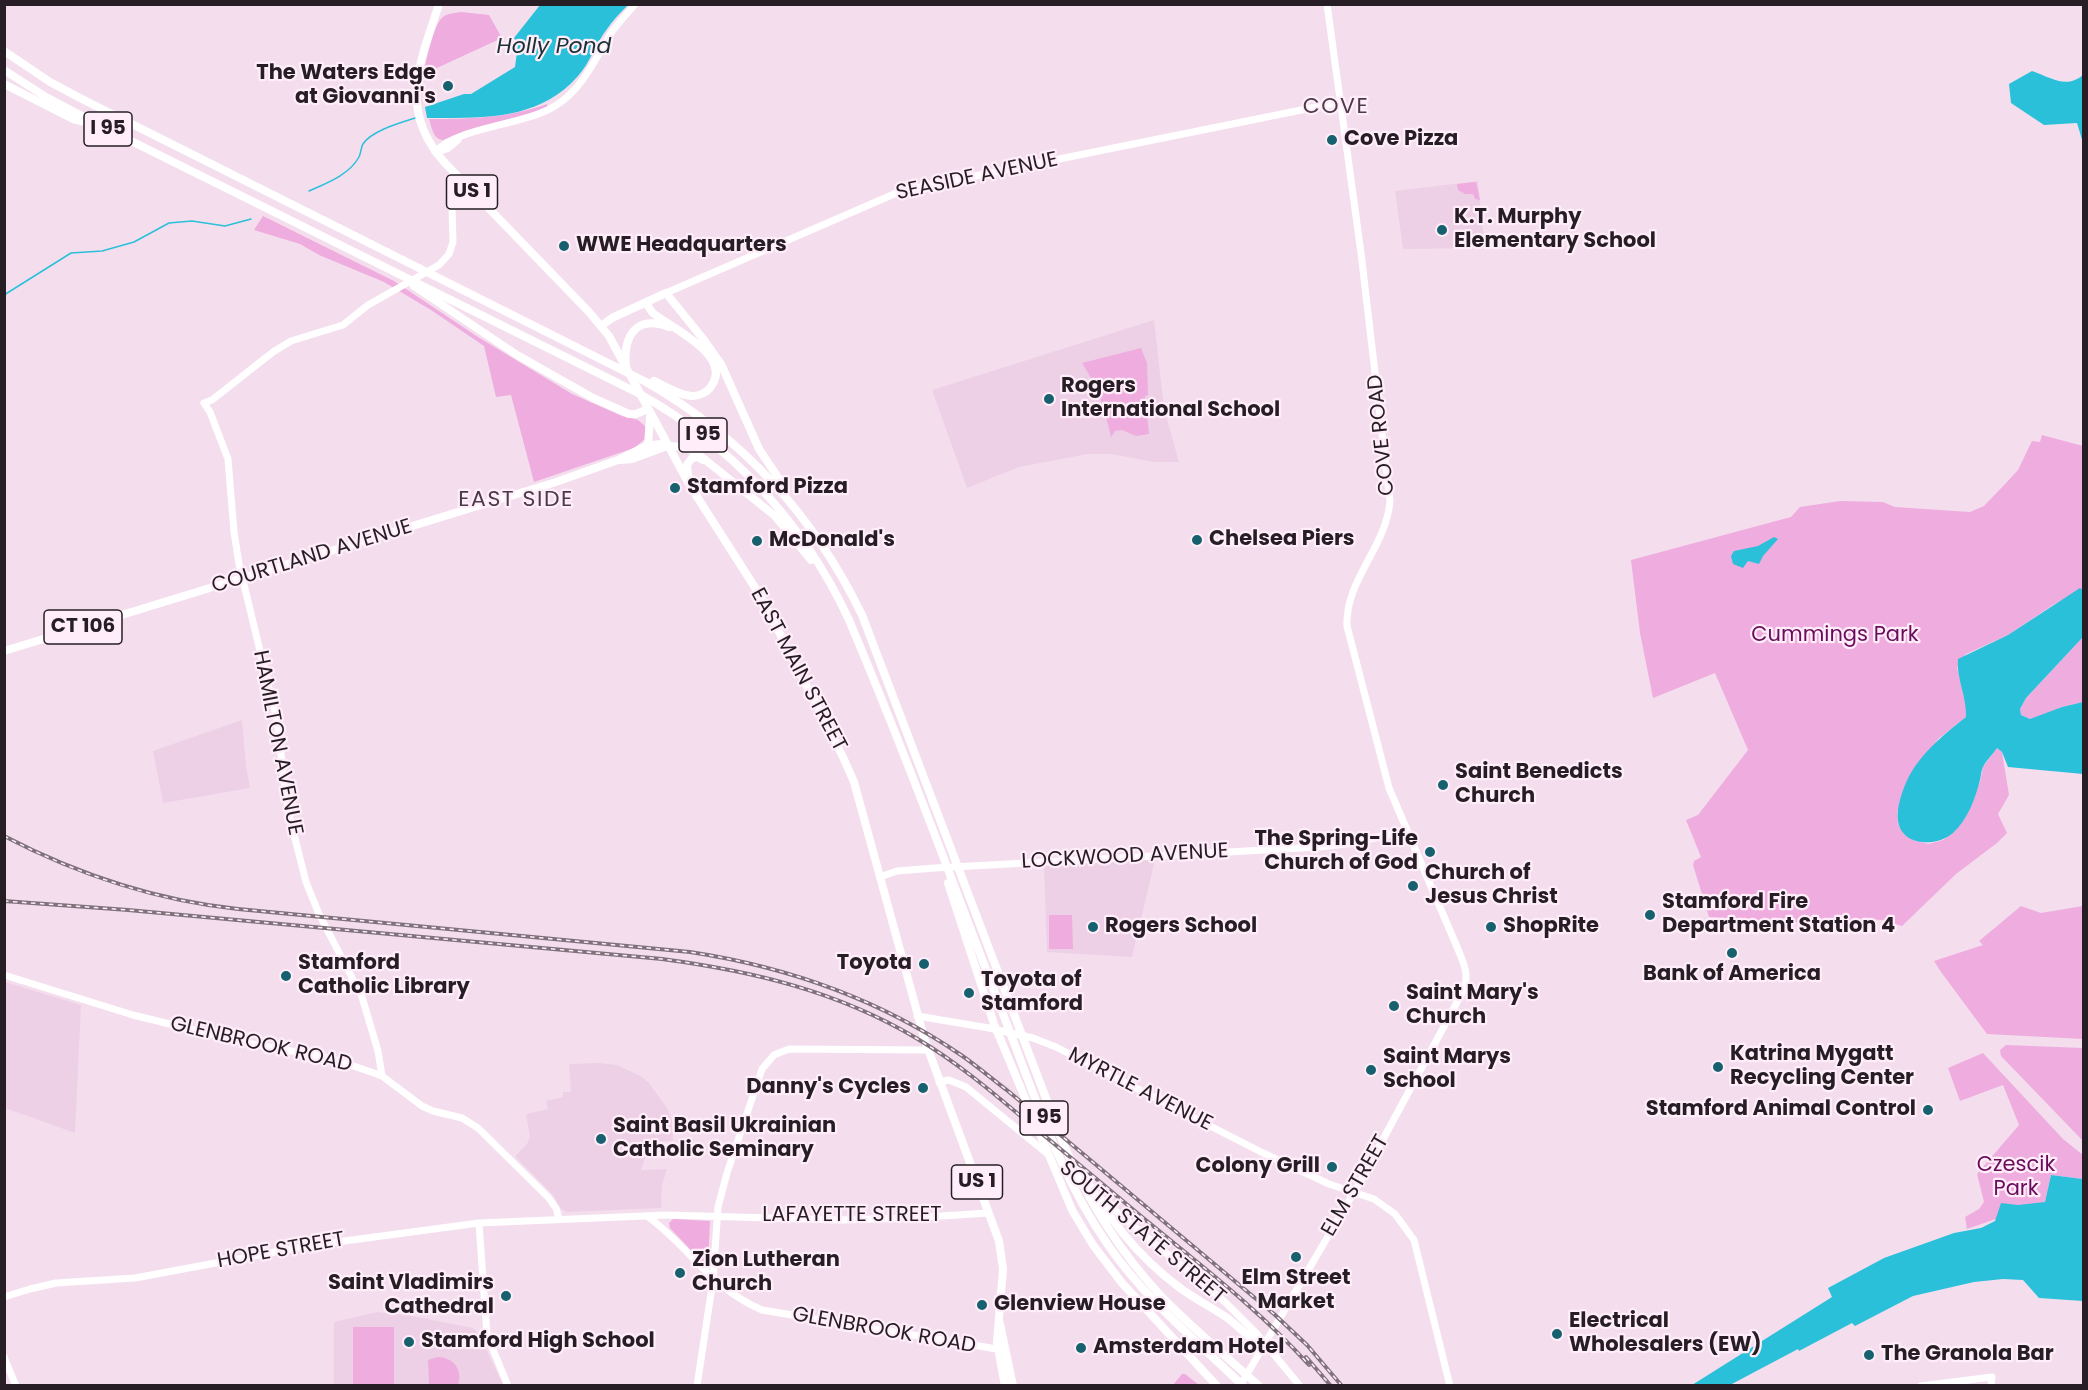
<!DOCTYPE html>
<html>
<head>
<meta charset="utf-8">
<style>
  body { margin:0 }
  #map { position:relative; width:2088px; height:1390px; overflow:hidden; background:#f4deee; font-family:Poppins,sans-serif }
  canvas { display:block }
  .frame { position:absolute; inset:0; border:6px solid #261e24; pointer-events:none }
</style>
</head>
<body>
<div id="map">
<canvas width="2088" height="1390"></canvas>
<div class="frame"></div>
</div>
<script>
const ctx = document.querySelector('canvas').getContext('2d');
ctx.lineJoin = 'round';
function paint(path, color) { ctx.fillStyle = color; ctx.fill(path, 'evenodd'); }
function stroke(path, color, width, dash) { ctx.strokeStyle = color; ctx.lineWidth = width; ctx.lineCap = dash ? 'butt' : 'round'; ctx.setLineDash(dash || []); ctx.stroke(path); }
function write(font, color, halo, rows, align = 'center') {
  ctx.font = font + ' Poppins,sans-serif'; ctx.lineWidth = 4.5; ctx.setLineDash([]); ctx.textBaseline = 'middle'; ctx.strokeStyle = halo; ctx.fillStyle = color; for (const [text, x, y, turn = 0] of rows) {
    ctx.save(); ctx.translate(x, y); ctx.rotate((+turn || 0) * Math.PI / 180); ctx.textAlign = isNaN(turn) ? turn : align; if (halo) ctx.strokeText(text, 0, 0); ctx.fillText(text, 0, 0); ctx.restore();
  }
}
paint(new Path2D(`
  M 1478,181 L 1485,248 L 1403,249 L 1395,191 Z
  M 1154,320 L 1164,408 L 1179,462 L 1154,462 L 1111,454 L 1088,454 L 1019,467 L 967,488 L 932,390 Z
  M 242,720 L 246,766 L 250,788 L 163,803 L 153,751 Z
  M 1155,860 L 1132,957 L 1047,952 L 1044,865 Z
  M 5,982 L 81,1005 L 75,1133 L 5,1108 Z
  M 598,1063 L 617,1065 L 642,1077 L 649,1083 L 667,1108 L 672,1120 L 673,1141 L 651,1141 L 641,1170 L 667,1169 L 662,1185 L 661,1208 L 566,1212 L 559,1207 L 554,1196 L 515,1156 L 527,1144 L 530,1137 L 526,1114 L 548,1109 L 546,1101 L 563,1097 L 563,1092 L 571,1092 L 569,1064 Z
  M 377,1312 L 406,1315 L 473,1328 L 479,1334 L 503,1385 L 334,1385 L 334,1322 Z`), '#edd0e5');
paint(new Path2D(`
  M 461,12 L 489,15 L 502,38 L 426,73 L 424,70 C 427,59 434,23 443,17 C 447,13 456,13 461,12 Z
  M 547,104 L 547,108 C 512,119 476,126 443,140 C 433,139 432,128 429,119 C 470,119 508,118 547,104 Z
  M 1476,182 L 1480,200 L 1475,199 L 1473,194 L 1465,194 L 1458,190 L 1457,184 Z
  M 263,216 L 394,281 L 478,337 L 572,394 L 622,416 L 638,420 L 646,427 L 645,439 L 634,448 L 534,482 L 511,395 L 496,397 L 484,346 L 431,310 L 384,282 L 319,255 L 300,244 L 254,230 Z
  M 1141,348 L 1147,363 L 1148,395 L 1145,396 L 1149,434 L 1136,436 L 1122,430 L 1115,431 L 1111,437 C 1105,410 1098,387 1082,363 Z
  M 2042,435 L 2083,446 L 2083,590 L 2082,589 L 2053,605 L 2008,635 L 1966,654 L 1957,667 L 1966,705 L 1966,717 L 1938,739 L 1897,812 L 1898,824 L 1904,834 L 1915,841 L 1929,844 L 1943,840 L 1954,832 L 1980,782 L 1983,767 L 1997,748 L 2002,752 L 2009,795 L 1998,814 L 2007,833 L 1997,843 L 1956,874 L 1902,926 L 1882,920 L 1869,919 L 1808,923 L 1709,917 L 1693,865 L 1694,861 L 1701,857 L 1686,820 L 1698,815 L 1748,750 L 1715,673 L 1653,698 L 1640,633 L 1631,560 L 1791,517 L 1800,507 L 1840,501 L 1883,502 L 1895,507 L 1970,512 L 1984,506 L 2006,483 L 2018,470 L 2032,441 L 2040,442 Z
  M 2083,637 L 2083,702 L 2062,707 L 2036,718 L 2030,719 L 2021,715 L 2020,709 L 2026,698 Z
  M 2021,906 L 2041,913 L 2083,906 L 2083,1039 L 1987,1034 L 1941,972 L 1934,961 L 1983,945 L 1979,941 Z
  M 1049,915 L 1072,915 L 1073,949 L 1049,949 Z
  M 2006,1045 L 2083,1048 L 2083,1141 L 2001,1056 L 2000,1050 Z
  M 1983,1053 L 2063,1139 L 2083,1155 L 2083,1179 L 2051,1175 L 2045,1202 L 1967,1229 L 1965,1217 L 1979,1209 L 1984,1202 L 1977,1174 L 2019,1125 L 2003,1085 L 1960,1101 L 1948,1068 Z
  M 673,1219 L 710,1221 L 708,1264 L 705,1265 L 670,1228 L 669,1223 Z
  M 353,1327 L 394,1327 L 394,1385 L 353,1385 Z
  M 438,1357 C 454,1357 463,1371 458,1385 L 427,1385 L 429,1383 L 428,1360 Z
  M 1182,1374 L 1185,1374 L 1199,1385 L 1173,1385 Z`), '#efacdf');
paint(new Path2D(`
  M 540,5 L 628,5 C 621,12 613,20 607,29 C 596,43 590,63 578,76 C 539,121 482,118 427,118 L 425,107 L 464,94 L 471,94 L 515,67 L 518,44 L 514,38 Z
  M 2032,71 C 2052,78 2066,89 2083,75 L 2083,143 L 2077,123 L 2044,125 L 2011,103 L 2009,84 Z
  M 1774,537 L 1778,539 L 1763,556 L 1759,564 L 1748,561 L 1743,568 L 1733,564 L 1731,556 L 1734,551 L 1758,546 Z
  M 2080,588 L 2083,590 L 2083,637 L 2026,698 L 2020,709 L 2021,715 L 2030,719 L 2062,707 L 2083,702 L 2083,774 L 2008,767 L 2002,752 L 1997,748 C 1993,754 1986,761 1983,767 C 1981,771 1981,776 1980,780 C 1975,799 1968,819 1953,833 C 1937,847 1902,847 1898,821 C 1896,810 1901,795 1905,785 C 1917,756 1942,736 1966,717 C 1967,697 1956,678 1958,659 L 2008,635 Z
  M 2051,1175 L 2083,1179 L 2083,1301 L 2039,1298 L 2023,1280 L 2003,1279 L 1974,1282 L 1913,1296 L 1855,1326 L 1852,1323 L 1799,1351 L 1798,1349 L 1730,1385 L 1692,1385 L 1832,1297 L 1828,1288 L 1884,1258 L 1954,1233 L 1981,1228 L 1995,1221 L 2001,1203 L 2018,1205 L 2045,1202 Z`), '#2bc0da');
stroke(new Path2D(`
  M 309,191 C 327,183 349,175 359,157 C 361,153 361,147 363,144 C 372,130 403,122 418,117
  M 4,295 L 71,253 L 102,251 L 134,242 L 169,223 L 192,221 L 225,226 L 251,219`), '#2bc0da', 1.5);
stroke(new Path2D(`
  M 435,152 C 459,126 523,126 555,106 C 582,90 595,59 611,33 C 618,23 627,14 635,4
  M 437,152 L 447,149 L 458,140
  M 666,293 L 901,191 L 1341,102
  M 880,877 L 897,871 L 935,868 L 1319,847 L 1354,843 L 1406,830
  M 4,975 L 133,1015 L 247,1043 L 330,1058 L 371,1072 L 382,1076 L 422,1106 L 433,1111 L 462,1118 L 478,1128 L 548,1197 L 556,1208 L 559,1219
  M 917,1016 L 989,1028 L 1033,1038 L 1056,1047 L 1261,1152 L 1329,1184 L 1374,1199 L 1395,1214 L 1414,1240 L 1450,1386
  M 382,1076 L 378,1051 L 362,997 L 319,914 L 306,882 L 288,811 L 277,721 L 239,564 L 234,532 L 228,459 L 210,412 L 204,403 L 212,400 L 273,352 L 291,341 L 343,325 L 368,305 L 439,265 L 449,254 L 453,242 L 452,208 L 455,203 L 471,191
  M 939,1082 L 949,1080 L 966,1087 L 1049,1155
  M 1099,1197 L 1225,1302 L 1257,1334 L 1300,1386
  M 647,1216 C 690,1247 710,1288 762,1310 L 1003,1350
  M 479,1223 L 487,1335 L 508,1386
  M 4,1297 L 30,1289 L 56,1283 L 135,1278 L 307,1246 L 479,1223 L 667,1215 L 840,1220 L 911,1218 L 988,1213
  M 4,1357 L 16,1386
  M 697,1386 L 713,1280 L 718,1207 L 727,1173 L 762,1069 L 774,1055 L 789,1049 L 927,1050
  M 1240,1386 L 1360,1182 L 1462,993 C 1469,978 1466,969 1460,954 L 1389,788 L 1347,626 C 1345,580 1386,548 1390,501 L 1361,253 L 1327,4
  M 1921,1386 L 1992,1377 L 1991,1386`), '#fff', 7);
stroke(new Path2D(`
  M 439,4 C 420,63 397,110 445,163 L 589,312 L 609,336 L 688,482
  M 601,326 L 612,318 L 666,293
  M 648,445 L 650,417
  M 620,460 L 632,459 L 667,446
  M 694,492 L 761,597 L 843,757 L 854,782 L 925,1041 L 999,1241 L 1003,1269 L 997,1342 L 1005,1386
  M 4,651 L 556,482 L 618,460 L 646,446 L 660,444 L 667,446
  M 1000,1324 L 1013,1386`), '#fff', 8);
stroke(new Path2D(`
  M 4,51 L 50,82 L 80,98 L 646,382 C 742,437 814,516 862,615 L 1063,1143 C 1087,1199 1119,1251 1161,1296 C 1192,1328 1226,1356 1259,1386
  M 4,70 L 46,97 L 97,124 L 638,393 C 732,445 804,523 849,620 C 904,750 953,883 1003,1014 C 1034,1093 1059,1175 1108,1245 C 1145,1299 1196,1340 1243,1386
  M 4,84 L 73,119 L 85,122
  M 414,286 L 517,355 L 593,398 L 629,414 L 636,414 L 648,409
  M 666,293 L 704,340 L 721,364 L 759,449 L 783,485
  M 646,302 C 648,306 650,310 653,313 C 671,328 732,355 712,385 C 708,392 700,396 693,396 C 680,396 665,386 654,381
  M 626,367 C 623,337 635,314 669,327
  M 667,446 L 686,447 L 698,454 L 775,516 L 811,560
  M 697,496 L 688,475 L 687,465 L 692,458 L 697,457 L 703,460
  M 948,883 L 994,1024 L 1072,1210 L 1093,1245 L 1122,1283 L 1217,1386
  M 1081,1169 C 1104,1214 1138,1257 1180,1288 C 1195,1299 1211,1307 1226,1317 C 1238,1325 1250,1341 1264,1343`), '#fff', 8);
const rail = new Path2D(`
  M 4,836 C 79,875 154,900 238,909 L 690,952 C 788,967 879,999 961,1055 C 977,1066 992,1079 1008,1091 L 1274,1314 L 1307,1345 L 1342,1386
  M 4,901 L 128,910 L 662,959 C 752,971 837,991 916,1038 C 955,1061 990,1090 1024,1119 C 1062,1150 1099,1181 1136,1212 C 1195,1261 1258,1308 1309,1365
  M 1306,1357 L 1331,1386`);
stroke(rail, '#80727c', 4);
stroke(rail, '#ffedf9', 1.5, [4.5]);
for (const [x, y, r, color] of [
  [448,86,6,"#17616f"],
  [1332,140,6,"#17616f"],
  [1442,230,6,"#17616f"],
  [564,246,6,"#17616f"],
  [1049,399,6,"#17616f"],
  [675,488,6,"#17616f"],
  [1197,540,6,"#17616f"],
  [757,541,6,"#17616f"],
  [1443,785,6,"#17616f"],
  [1430,852,6,"#17616f"],
  [1413,886,6,"#17616f"],
  [1650,915,6,"#17616f"],
  [1093,927,6,"#17616f"],
  [1491,927,6,"#17616f"],
  [1732,953,6,"#17616f"],
  [924,964,6,"#17616f"],
  [286,976,6,"#17616f"],
  [969,993,6,"#17616f"],
  [1394,1006,6,"#17616f"],
  [1718,1067,6,"#17616f"],
  [1371,1070,6,"#17616f"],
  [923,1088,6,"#17616f"],
  [1928,1110,6,"#17616f"],
  [601,1139,6,"#17616f"],
  [1332,1167,6,"#17616f"],
  [1296,1257,6,"#17616f"],
  [680,1273,6,"#17616f"],
  [506,1296,6,"#17616f"],
  [982,1305,6,"#17616f"],
  [1557,1334,6,"#17616f"],
  [409,1342,6,"#17616f"],
  [1081,1348,6,"#17616f"],
  [1869,1355,6,"#17616f"]
]) { const dot = new Path2D(); dot.arc(x, y, r, 0, 2 * Math.PI); ctx.fillStyle = color; ctx.fill(dot); stroke(dot, '#ffedf9', 2); }
for (const [x, y, w] of [
  [108,129,48],
  [472,192,51],
  [703,435,48],
  [83,627,78],
  [1044,1118,48],
  [977,1182,51]
]) { const box = new Path2D(); box.roundRect(x - w / 2, y - 17, w, 34, 4.5); ctx.fillStyle = '#ffedf9'; ctx.fill(box); stroke(box, '#261e24', 1.5); }
write('bold 20px', '#261e24', null, [
  ["I 95",108,129],
  ["US 1",472,192],
  ["I 95",703,435],
  ["CT 106",83,627],
  ["I 95",1044,1118],
  ["US 1",977,1182]
]);
write('bold 21px', '#261e24', '#ffedf9', [
  ["The Waters Edge",436,74,"right"],
  ["at Giovanni's",436,98,"right"],
  ["Cove Pizza",1344,140],
  ["K.T. Murphy",1454,218],
  ["Elementary School",1454,242],
  ["WWE Headquarters",576,246],
  ["Rogers",1061,387],
  ["International School",1061,411],
  ["Stamford Pizza",687,488],
  ["Chelsea Piers",1209,540],
  ["McDonald's",769,541],
  ["Saint Benedicts",1455,773],
  ["Church",1455,797],
  ["The Spring-Life",1418,840,"right"],
  ["Church of God",1418,864,"right"],
  ["Church of",1425,874],
  ["Jesus Christ",1425,898],
  ["Stamford Fire",1662,903],
  ["Department Station 4",1662,927],
  ["Rogers School",1105,927],
  ["ShopRite",1503,927],
  ["Stamford",298,964],
  ["Catholic Library",298,988],
  ["Toyota",912,964,"right"],
  ["Bank of America",1732,975,"center"],
  ["Toyota of",981,981],
  ["Stamford",981,1005],
  ["Saint Mary's",1406,994],
  ["Church",1406,1018],
  ["Katrina Mygatt",1730,1055],
  ["Recycling Center",1730,1079],
  ["Saint Marys",1383,1058],
  ["School",1383,1082],
  ["Danny's Cycles",911,1088,"right"],
  ["Stamford Animal Control",1916,1110,"right"],
  ["Saint Basil Ukrainian",613,1127],
  ["Catholic Seminary",613,1151],
  ["Colony Grill",1320,1167,"right"],
  ["Zion Lutheran",692,1261],
  ["Church",692,1285],
  ["Elm Street",1296,1279,"center"],
  ["Market",1296,1303,"center"],
  ["Saint Vladimirs",494,1284,"right"],
  ["Cathedral",494,1308,"right"],
  ["Glenview House",994,1305],
  ["Electrical",1569,1322],
  ["Wholesalers (EW)",1569,1346],
  ["Stamford High School",421,1342],
  ["Amsterdam Hotel",1093,1348],
  ["The Granola Bar",1881,1355]
], 'left');
write('21px', '#261e24', '#ffedf9', [
  ["SEASIDE AVENUE",977,177,-12],
  ["COVE ROAD",1382,435,-96],
  ["COURTLAND AVENUE",312,557,-17],
  ["EAST MAIN STREET",798,670,62],
  ["HAMILTON AVENUE",277,743,79],
  ["LOCKWOOD AVENUE",1125,857,-3],
  ["GLENBROOK ROAD",261,1045,13],
  ["MYRTLE AVENUE",1140,1090,27],
  ["ELM STREET",1356,1186,-60],
  ["LAFAYETTE STREET",852,1216],
  ["SOUTH STATE STREET",1142,1233,40],
  ["HOPE STREET",281,1251,-10],
  ["GLENBROOK ROAD",884,1331,10]
]);
write('21px', '#6b0b5c', '#ffedf9', [
  ["Cummings Park",1835,636],
  ["Czescik",2016,1166],
  ["Park",2016,1190]
]);
write('italic 22px', '#193035', '#ffedf9', [
  ["Holly Pond",554,47]
]);
ctx.letterSpacing = '1.5px';
write('22px', '#4b3a47', '#ffedf9', [
  ["COVE",1336,107],
  ["EAST SIDE",516,500]
]);
ctx.letterSpacing = '0px';
</script>
</body>
</html>
